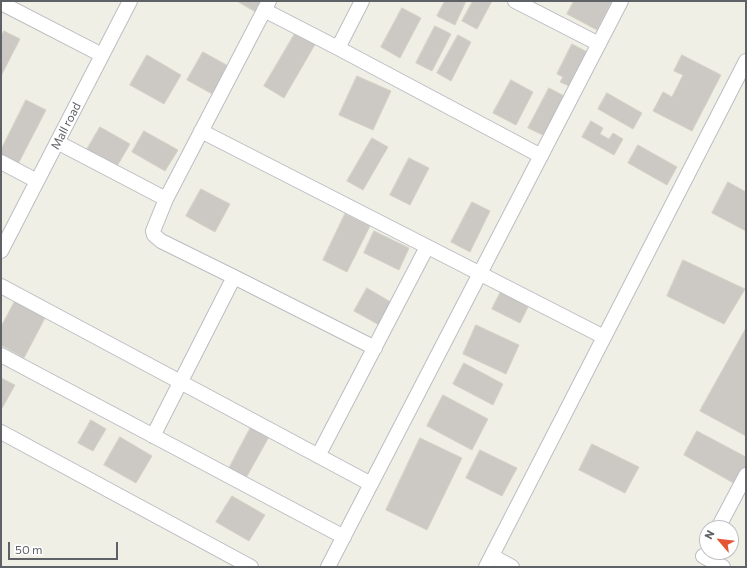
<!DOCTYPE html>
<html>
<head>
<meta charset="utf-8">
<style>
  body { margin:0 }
  #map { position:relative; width:747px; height:568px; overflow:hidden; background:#f0efe6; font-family:Commissioner,sans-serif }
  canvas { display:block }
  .frame { position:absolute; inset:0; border:2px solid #5e6166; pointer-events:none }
  .north { position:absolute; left:699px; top:520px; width:40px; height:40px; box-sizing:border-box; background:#fff; border:1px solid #bfc0c2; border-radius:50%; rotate:298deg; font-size:11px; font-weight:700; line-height:16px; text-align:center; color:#5e6166 }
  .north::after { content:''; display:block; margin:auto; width:14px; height:18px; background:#e65436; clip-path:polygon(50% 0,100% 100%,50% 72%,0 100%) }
  .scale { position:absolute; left:8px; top:542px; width:110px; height:18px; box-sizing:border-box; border:2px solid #5e6166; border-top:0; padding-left:5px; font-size:12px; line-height:14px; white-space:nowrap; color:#5e6166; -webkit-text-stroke:3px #fff; paint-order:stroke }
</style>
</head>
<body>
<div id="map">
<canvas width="747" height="568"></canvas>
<div class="frame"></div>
<div class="north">N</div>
<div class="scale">50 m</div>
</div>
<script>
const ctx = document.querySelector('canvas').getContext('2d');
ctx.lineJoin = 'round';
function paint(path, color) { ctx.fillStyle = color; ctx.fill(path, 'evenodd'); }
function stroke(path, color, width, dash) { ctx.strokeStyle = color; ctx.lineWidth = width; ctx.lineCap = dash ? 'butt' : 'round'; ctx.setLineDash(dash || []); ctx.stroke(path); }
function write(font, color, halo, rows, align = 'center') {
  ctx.font = font + ' Commissioner,sans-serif'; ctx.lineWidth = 3; ctx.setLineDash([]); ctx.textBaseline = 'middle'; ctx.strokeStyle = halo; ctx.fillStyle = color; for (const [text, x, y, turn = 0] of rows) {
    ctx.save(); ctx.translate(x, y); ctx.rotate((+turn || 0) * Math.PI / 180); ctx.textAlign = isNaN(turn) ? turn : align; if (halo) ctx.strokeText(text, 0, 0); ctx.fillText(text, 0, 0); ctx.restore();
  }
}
const building = new Path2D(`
  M 237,1 L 265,1 L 258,13 Z
  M 445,1 L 466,1 L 455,25 L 437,16 Z
  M 473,1 L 492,1 L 477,29 L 462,21 Z
  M 574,1 L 612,1 L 597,30 L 567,14 Z
  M 402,8 L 421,18 L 400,58 L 381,47 Z
  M 435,26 L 451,34 L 432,71 L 416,63 Z
  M 297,30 L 317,41 L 284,98 L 264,86 Z
  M 4,31 L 20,39 L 1,76 L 1,37 Z
  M 458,35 L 471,42 L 451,81 L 437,73 Z
  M 572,44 L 591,54 L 576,84 L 571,81 L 569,86 L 560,82 L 563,77 L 557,74 Z
  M 203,52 L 230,67 L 214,95 L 187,80 Z
  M 147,55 L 181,75 L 164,104 L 130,85 Z
  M 682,55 L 721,75 L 692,131 L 653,111 L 663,92 L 672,97 L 683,75 L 674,71 Z
  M 357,76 L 391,91 L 373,130 L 339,115 Z
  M 511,80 L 533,92 L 516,125 L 493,113 Z
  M 549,88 L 566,97 L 547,137 L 528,128 Z
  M 607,93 L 642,113 L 633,129 L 598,109 Z
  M 26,100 L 46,110 L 17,166 L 1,158 L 1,150 Z
  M 591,121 L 603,128 L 600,134 L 609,139 L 613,133 L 623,139 L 614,155 L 582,137 Z
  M 100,127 L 130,144 L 116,168 L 86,151 Z
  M 144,131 L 178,150 L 165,171 L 132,152 Z
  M 372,138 L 388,147 L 363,190 L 347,181 Z
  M 638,145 L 677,167 L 667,185 L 628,163 Z
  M 409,158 L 429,168 L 410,205 L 390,195 Z
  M 728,182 L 746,192 L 746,231 L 712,213 Z
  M 201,189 L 230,204 L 215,232 L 186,216 Z
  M 472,202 L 490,211 L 470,252 L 451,242 Z
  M 345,214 L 370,226 L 347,272 L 323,260 Z
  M 374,231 L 409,248 L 399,270 L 364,253 Z
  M 683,260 L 745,289 L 724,324 L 667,296 Z
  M 367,288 L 394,304 L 381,326 L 354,311 Z
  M 501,291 L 529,305 L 520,323 L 492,309 Z
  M 15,301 L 45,318 L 24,358 L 1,345 L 1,327 Z
  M 476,325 L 519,345 L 506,374 L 463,354 Z
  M 746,328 L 746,436 L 700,411 Z
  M 464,363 L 503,384 L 493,405 L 453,384 Z
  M 1,378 L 15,385 L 1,410 Z
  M 443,395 L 488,419 L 472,450 L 427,426 Z
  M 91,420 L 106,429 L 93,451 L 78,443 Z
  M 252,425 L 270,435 L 246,478 L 228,470 Z
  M 697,431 L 746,457 L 746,469 L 737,485 L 684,455 Z
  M 120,437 L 152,456 L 136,483 L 104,465 Z
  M 420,438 L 462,458 L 427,530 L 386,510 Z
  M 592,444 L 639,467 L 625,493 L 579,470 Z
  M 480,450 L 517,468 L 502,496 L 466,478 Z
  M 232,496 L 265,515 L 249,541 L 216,522 Z`);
paint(building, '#ccc9c4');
stroke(building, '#d4d1c5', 1);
const minor = new Path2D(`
  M 269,1 L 166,199 L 153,231 L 154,235 L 161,241 L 234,277 L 375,348
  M 515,1 L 599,44
  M 1,3 L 102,55
  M 264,10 L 338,48 L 541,156
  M 338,48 L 362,1
  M 201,131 L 604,337
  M 57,142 L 166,199
  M 1,162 L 37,181
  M 1,251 L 130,1
  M 1,286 L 371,484
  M 1,355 L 344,537
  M 1,432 L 251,567
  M 153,436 L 234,277
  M 318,456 L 427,247
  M 718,528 L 746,475
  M 492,556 L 512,567
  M 703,556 L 723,567
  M 328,567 L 621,1
  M 486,567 L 746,61`);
stroke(minor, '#bbbdc2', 16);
stroke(minor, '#fff', 14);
write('12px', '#5e6166', '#fff', [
  ["Mall road",66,126,-63]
]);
</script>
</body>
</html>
